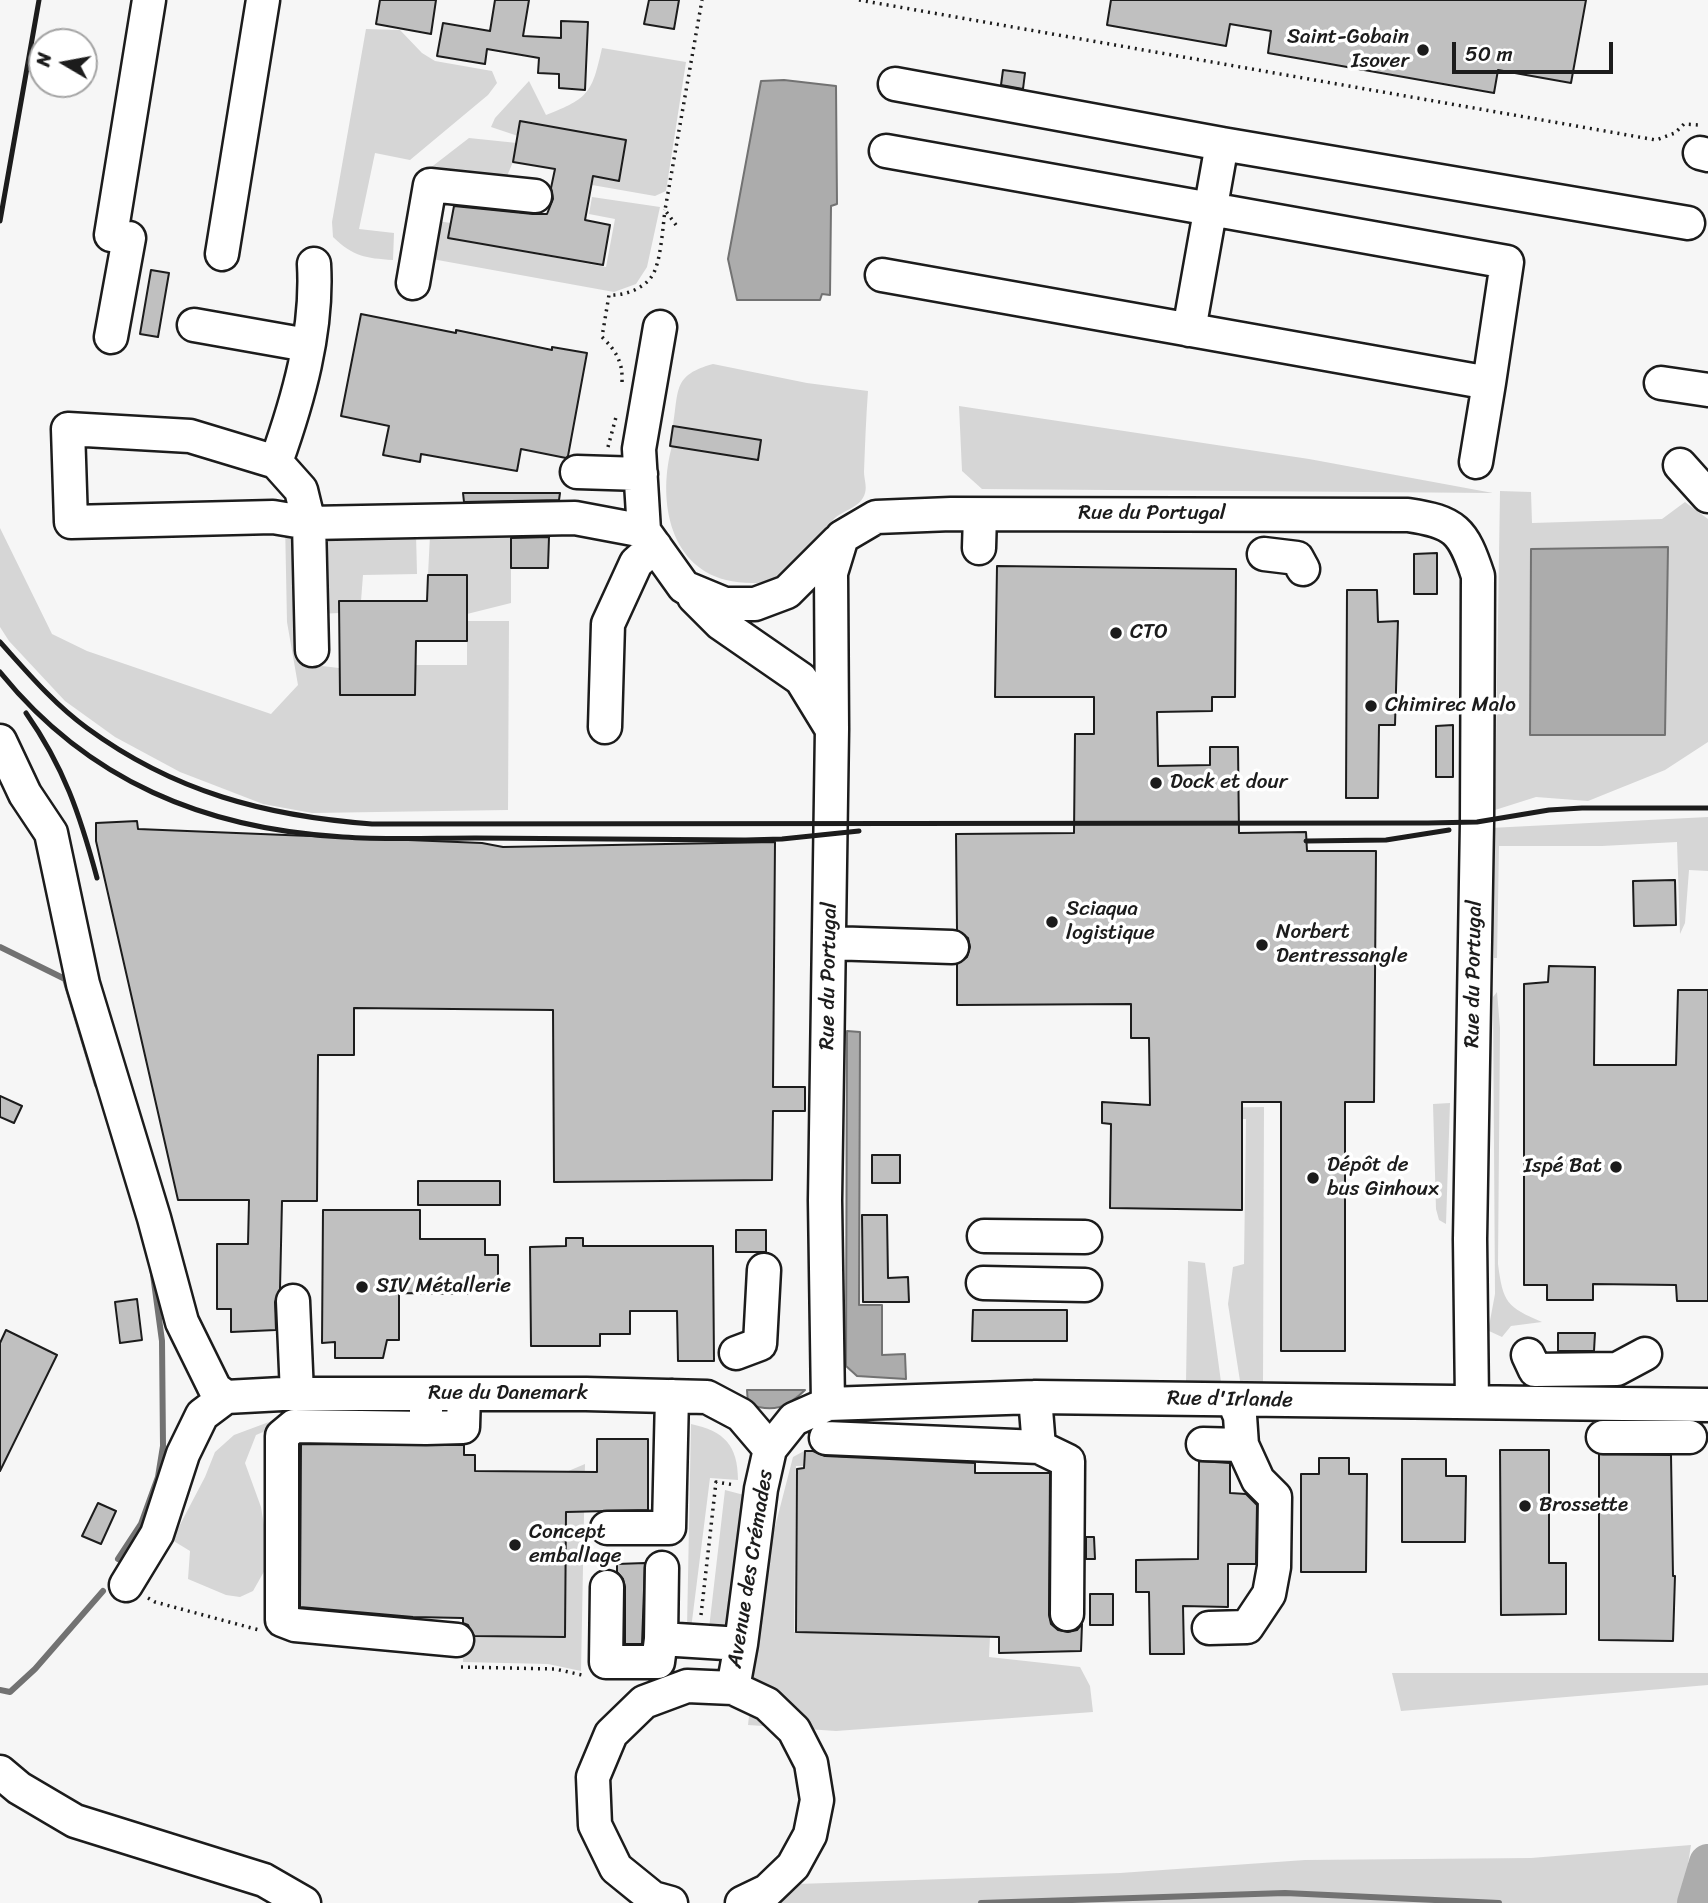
<!DOCTYPE html>
<html>
<head>
<meta charset="utf-8">
<style>
  body { margin:0 }
  #map { position:relative; width:1708px; height:1903px; overflow:hidden; background:#f6f6f6; font-family:Sriracha,sans-serif }
  canvas { display:block }
  .north { position:absolute; left:28px; top:28px; width:70px; height:70px; box-sizing:border-box; background:#fff; border:2px solid #a4a4a4; border-radius:50%; rotate:280deg; font-size:19px; font-weight:700; line-height:28px; text-align:center; color:#1c1c1c }
  .north::after { content:''; display:block; margin:auto; width:24px; height:32px; background:#1c1c1c; clip-path:polygon(50% 0,100% 100%,50% 72%,0 100%) }
  .scale { position:absolute; left:1452px; top:42px; width:161px; height:32px; box-sizing:border-box; border:4px solid #1c1c1c; border-top:0; padding-left:9px; font-size:21px; line-height:24px; white-space:nowrap; color:#1c1c1c; -webkit-text-stroke:5px #fff; paint-order:stroke }
</style>
</head>
<body>
<div id="map">
<canvas width="1708" height="1903"></canvas>
<div class="north">N</div>
<div class="scale">50 m</div>
</div>
<script>
const ctx = document.querySelector('canvas').getContext('2d');
ctx.lineJoin = 'round';
function paint(path, color) { ctx.fillStyle = color; ctx.fill(path, 'evenodd'); }
function stroke(path, color, width, dash) { ctx.strokeStyle = color; ctx.lineWidth = width; ctx.lineCap = dash ? 'butt' : 'round'; ctx.setLineDash(dash || []); ctx.stroke(path); }
function write(font, color, halo, rows, align = 'center') {
  ctx.font = font + ' Sriracha,sans-serif'; ctx.lineWidth = 7; ctx.setLineDash([]); ctx.textBaseline = 'middle'; ctx.strokeStyle = halo; ctx.fillStyle = color; for (const [text, x, y, turn = 0] of rows) {
    ctx.save(); ctx.translate(x, y); ctx.rotate((+turn || 0) * Math.PI / 180); ctx.textAlign = isNaN(turn) ? turn : align; if (halo) ctx.strokeText(text, 0, 0); ctx.fillText(text, 0, 0); ctx.restore();
  }
}
paint(new Path2D(`
  M 366,29 L 400,30 L 422,53 L 435,61 L 492,71 L 497,83 L 488,95 L 410,160 L 375,153 L 359,229 L 394,233 L 393,260 C 365,258 354,257 333,237 L 332,222 Z
  M 602,48 L 686,62 L 666,191 L 655,196 L 592,185 L 593,176 L 619,181 L 625,140 L 521,121 L 518,136 L 491,127 L 495,118 L 529,81 L 546,115 C 590,98 592,92 602,48 Z
  M 469,138 L 517,143 L 513,162 L 504,183 L 425,172 Z
  M 592,197 L 660,207 L 647,267 L 636,284 L 614,292 L 432,259 L 437,221 L 451,223 L 448,238 L 606,267 L 615,219 L 589,214 Z
  M 713,364 L 807,383 L 868,391 C 866,418 865,445 864,472 C 864,478 867,487 865,493 C 861,508 842,510 833,520 C 813,541 802,568 773,580 C 759,585 740,583 726,580 C 667,565 658,496 672,446 L 758,460 L 673,426 C 679,389 673,375 713,364 Z
  M 959,406 L 1309,459 L 1493,493 L 982,489 L 962,471 Z
  M 1500,491 L 1531,492 L 1532,523 L 1662,519 L 1685,502 L 1708,519 L 1708,742 L 1665,770 L 1588,801 L 1536,797 L 1495,810 Z
  M 285,522 L 300,527 L 305,664 L 339,668 L 340,695 L 415,695 L 416,665 L 467,665 L 467,621 L 509,621 L 508,810 L 312,813 L 263,804 L 180,772 L 115,737 L 65,701 L 9,641 L 0,627 L 0,528 L 52,634 L 87,651 L 271,714 L 298,685 L 287,622 Z
  M 416,533 L 417,574 L 363,575 L 361,601 L 340,601 L 339,613 L 319,614 L 319,535 Z
  M 511,534 L 511,603 L 467,614 L 467,575 L 428,575 L 430,535 Z
  M 1708,817 L 1708,871 L 1689,870 L 1685,923 L 1680,934 L 1677,842 L 1602,846 L 1499,846 L 1497,958 L 1494,958 L 1490,828 Z
  M 1497,992 L 1500,1028 L 1498,1264 C 1503,1303 1507,1307 1542,1322 L 1511,1326 L 1502,1337 L 1489,1331 L 1489,1326 L 1495,1294 L 1493,997 Z
  M 1450,1103 L 1446,1224 L 1439,1220 L 1436,1209 L 1433,1104 Z
  M 1264,1107 L 1263,1382 L 1240,1381 L 1228,1304 L 1233,1267 L 1244,1264 L 1246,1119 L 1193,1119 L 1193,1108 Z
  M 1188,1261 L 1205,1263 L 1221,1382 L 1186,1382 Z
  M 277,1419 L 275,1427 L 256,1435 L 245,1463 L 261,1507 L 270,1561 L 253,1591 L 240,1597 L 226,1595 L 188,1579 L 190,1551 L 172,1540 L 205,1477 L 215,1452 L 234,1435 Z
  M 691,1424 C 724,1431 738,1445 738,1480 L 710,1478 L 691,1629 L 687,1628 Z
  M 804,1451 L 803,1466 L 796,1466 L 794,1632 L 990,1637 L 989,1657 L 1080,1667 L 1090,1686 L 1093,1712 L 836,1731 L 748,1725 L 767,1558 L 793,1457 Z
  M 585,1464 L 581,1671 L 548,1664 L 463,1662 L 463,1636 L 565,1636 L 566,1472 Z
  M 725,1490 L 744,1495 L 726,1639 L 708,1637 Z
  M 1392,1673 L 1708,1673 L 1708,1685 L 1401,1711 Z
  M 1691,1845 L 1682,1903 L 781,1903 L 798,1884 L 1120,1873 L 1305,1860 L 1531,1858 Z`), '#d6d6d6');
const water = new Path2D(`
  M 784,80 L 836,86 L 837,204 L 831,206 L 830,295 L 822,294 L 820,300 L 737,300 L 728,259 L 761,81 Z
  M 1668,547 L 1665,735 L 1530,735 L 1531,549 Z
  M 847,1031 L 860,1032 L 859,1305 L 882,1305 L 882,1355 L 905,1354 L 906,1379 L 857,1376 L 846,1366 Z
  M 747,1390 L 805,1390 C 787,1408 773,1413 748,1404 Z`);
paint(water, '#acacac');
stroke(water, '#727272', 2);
stroke(new Path2D(`
  M 0,947 L 65,979 L 97,1085
  M 118,1559 L 141,1524 L 158,1477 L 163,1446 L 162,1341 L 152,1267
  M 0,1690 L 10,1692 L 35,1669 L 103,1591
  M 981,1903 L 1285,1893 L 1499,1903`), '#727272', 6);
stroke(new Path2D(`
  M 1696,1903 L 1708,1863`), '#acacac', 38);
const building = new Path2D(`
  M 380,0 L 436,0 L 431,34 L 376,24 Z
  M 495,0 L 529,0 L 523,36 L 561,38 L 561,21 L 588,22 L 585,90 L 559,88 L 559,74 L 538,73 L 539,58 L 487,49 L 485,64 L 437,56 L 443,23 L 490,31 Z
  M 649,0 L 679,0 L 674,29 L 644,24 Z
  M 1111,0 L 1586,0 L 1571,83 L 1498,70 L 1494,93 L 1268,53 L 1271,31 L 1230,24 L 1226,46 L 1107,25 Z
  M 1003,70 L 1025,73 L 1023,89 L 1001,85 Z
  M 520,121 L 626,140 L 619,181 L 593,176 L 585,220 L 610,225 L 603,265 L 448,238 L 454,206 L 533,214 L 547,214 L 553,199 L 551,188 L 555,169 L 513,162 Z
  M 151,270 L 169,273 L 158,337 L 140,334 Z
  M 361,314 L 456,333 L 456,330 L 552,350 L 552,347 L 587,353 L 568,456 L 566,458 L 521,449 L 517,471 L 421,454 L 420,462 L 383,455 L 389,426 L 341,416 Z
  M 673,426 L 761,440 L 758,460 L 670,446 Z
  M 463,493 L 560,493 L 559,500 L 464,502 Z
  M 549,537 L 548,568 L 511,568 L 511,538 Z
  M 1437,553 L 1437,594 L 1414,594 L 1414,554 Z
  M 997,566 L 1236,569 L 1235,697 L 1212,697 L 1212,711 L 1157,712 L 1158,766 L 1210,765 L 1210,747 L 1238,747 L 1239,833 L 1306,832 L 1307,851 L 1376,851 L 1374,1102 L 1345,1102 L 1345,1351 L 1281,1351 L 1281,1102 L 1242,1102 L 1242,1210 L 1110,1208 L 1111,1124 L 1102,1123 L 1102,1102 L 1150,1105 L 1149,1038 L 1131,1038 L 1131,1004 L 957,1005 L 957,964 L 967,957 L 970,947 L 968,938 L 957,930 L 956,834 L 1074,833 L 1075,734 L 1094,734 L 1094,697 L 995,697 Z
  M 428,575 L 467,575 L 467,641 L 416,641 L 415,695 L 340,695 L 339,601 L 427,601 Z
  M 1347,590 L 1377,590 L 1378,622 L 1398,621 L 1395,725 L 1379,725 L 1378,798 L 1346,798 Z
  M 1453,725 L 1453,777 L 1436,777 L 1436,726 Z
  M 137,821 L 138,829 L 482,843 L 503,847 L 775,842 L 773,1087 L 805,1087 L 805,1111 L 773,1111 L 772,1180 L 554,1182 L 553,1010 L 354,1008 L 354,1055 L 318,1055 L 317,1201 L 282,1201 L 280,1289 L 275,1302 L 276,1330 L 231,1332 L 231,1309 L 217,1309 L 217,1244 L 248,1244 L 249,1200 L 178,1200 L 96,841 L 96,823 Z
  M 1675,880 L 1676,925 L 1634,926 L 1633,881 Z
  M 1549,966 L 1595,967 L 1594,1065 L 1676,1065 L 1678,990 L 1708,990 L 1708,1301 L 1677,1301 L 1676,1285 L 1593,1284 L 1593,1300 L 1547,1300 L 1547,1285 L 1524,1285 L 1524,984 L 1548,982 Z
  M 0,1096 L 22,1106 L 14,1123 L 0,1117 Z
  M 872,1155 L 900,1155 L 900,1183 L 872,1183 Z
  M 418,1181 L 500,1181 L 500,1205 L 418,1205 Z
  M 323,1210 L 420,1210 L 420,1239 L 485,1239 L 485,1255 L 498,1255 L 498,1281 L 469,1281 L 468,1294 L 399,1293 L 399,1340 L 387,1340 L 383,1358 L 335,1358 L 335,1342 L 322,1343 Z
  M 862,1215 L 887,1215 L 888,1278 L 908,1277 L 909,1302 L 863,1302 Z
  M 736,1230 L 766,1230 L 766,1252 L 736,1252 Z
  M 566,1238 L 583,1238 L 583,1246 L 713,1246 L 714,1361 L 678,1361 L 677,1311 L 630,1311 L 630,1334 L 600,1334 L 600,1346 L 531,1346 L 530,1247 L 566,1246 Z
  M 137,1299 L 142,1340 L 120,1343 L 115,1302 Z
  M 973,1310 L 1067,1310 L 1067,1341 L 972,1341 Z
  M 6,1330 L 57,1355 L 0,1471 L 0,1343 Z
  M 1558,1333 L 1595,1333 L 1594,1351 L 1558,1351 Z
  M 597,1439 L 648,1439 L 648,1510 L 566,1512 L 565,1637 L 474,1636 L 468,1625 L 463,1623 L 463,1618 L 413,1617 L 300,1607 L 301,1444 L 464,1445 L 464,1455 L 475,1455 L 475,1471 L 597,1472 Z
  M 1500,1450 L 1549,1450 L 1549,1563 L 1566,1563 L 1566,1614 L 1501,1615 Z
  M 805,1451 L 813,1451 L 825,1456 L 975,1463 L 975,1473 L 1050,1473 L 1049,1615 L 1051,1624 L 1058,1630 L 1068,1632 L 1077,1630 L 1082,1624 L 1081,1651 L 999,1653 L 999,1637 L 796,1632 L 797,1469 L 804,1468 Z
  M 1599,1454 L 1671,1455 L 1673,1576 L 1675,1576 L 1673,1641 L 1599,1640 Z
  M 1319,1458 L 1349,1458 L 1349,1474 L 1367,1474 L 1366,1572 L 1301,1572 L 1301,1474 L 1319,1474 Z
  M 1402,1459 L 1446,1459 L 1446,1476 L 1466,1476 L 1465,1542 L 1402,1542 Z
  M 1199,1461 L 1230,1463 L 1230,1493 L 1246,1494 L 1257,1505 L 1256,1564 L 1228,1564 L 1228,1607 L 1183,1606 L 1184,1654 L 1150,1654 L 1149,1592 L 1136,1592 L 1136,1560 L 1198,1559 Z
  M 98,1503 L 116,1511 L 101,1544 L 82,1536 Z
  M 1086,1537 L 1094,1537 L 1095,1559 L 1086,1559 Z
  M 645,1563 L 642,1644 L 625,1644 L 625,1587 L 623,1579 L 617,1572 L 617,1564 Z
  M 1090,1594 L 1113,1594 L 1113,1625 L 1090,1625 Z`);
paint(building, '#c0c0c0');
stroke(building, '#1c1c1c', 2);
const minor = new Path2D(`
  M 895,84 L 1222,144
  M 886,151 L 1507,262 L 1489,383
  M 1700,153 L 1708,155
  M 111,235 L 149,0
  M 222,254 L 263,0
  M 882,275 L 1489,383 L 1476,462
  M 413,283 L 430,185 L 535,196
  M 194,325 L 307,345
  M 660,327 L 639,449 L 644,531 L 684,587 L 725,604 L 755,604 L 787,592 L 838,541
  M 1189,330 L 1222,144 L 1688,223
  M 111,337 L 129,238
  M 1661,383 L 1708,390
  M 276,462 C 298,400 318,332 314,264
  M 1680,465 L 1708,496
  M 577,472 L 641,474
  M 979,548 L 980,515
  M 1264,554 L 1297,558 L 1303,569
  M 694,597 L 720,623 L 801,679 L 831,728
  M 312,650 L 309,523 L 273,517 L 71,522 L 68,429 L 190,436 L 276,462 L 301,490 L 309,523 L 575,518 L 644,531
  M 605,727 L 608,624 L 636,563 L 655,546
  M 0,741 L 25,794 L 51,833 L 83,984 L 154,1218 L 182,1322 L 215,1389 L 226,1397
  M 829,943 L 952,947
  M 984,1236 L 1085,1237
  M 983,1283 L 1085,1285
  M 293,1301 L 297,1394
  M 736,1353 L 760,1344 L 764,1270
  M 1528,1355 L 1535,1370 L 1617,1369 L 1645,1354
  M 426,1394 L 426,1428 L 294,1426 L 282,1436 L 282,1620 L 295,1625 L 457,1640
  M 226,1397 L 282,1394 L 586,1394 L 707,1397 L 741,1415 L 770,1449
  M 828,1404 L 825,1200 L 832,729 L 831,573 L 842,537 L 876,517 L 951,514 L 1408,515 C 1455,522 1463,530 1478,576 L 1477,822 L 1470,1239 L 1472,1402
  M 426,1428 L 463,1427 L 464,1394
  M 1603,1437 L 1690,1437
  M 826,1438 L 1039,1447 L 1035,1397
  M 1203,1444 L 1242,1445
  M 1039,1447 L 1068,1461 L 1067,1614
  M 607,1528 L 669,1528 L 672,1396
  M 662,1568 L 661,1639 L 741,1644
  M 126,1585 L 157,1534 L 183,1454 L 202,1415 L 226,1397
  M 607,1587 L 606,1662 L 658,1662 L 661,1639
  M 1209,1628 L 1247,1627 L 1269,1594 L 1274,1567 L 1275,1497 L 1258,1480 L 1242,1445 L 1240,1416 L 1233,1400
  M 733,1688 L 741,1644 L 761,1489 L 770,1449 L 794,1419 L 828,1404 L 1035,1397 L 1708,1405
  M 0,1772 L 19,1788 L 75,1821 L 264,1880 L 304,1903
  M 671,1903 L 653,1898 L 616,1868 L 595,1825 L 593,1777 L 611,1734 L 644,1702 L 687,1686 L 733,1688 L 767,1704 L 794,1730 L 811,1763 L 817,1800 L 810,1835 L 793,1866 L 767,1891 L 742,1903`);
stroke(minor, '#1c1c1c', 37);
stroke(new Path2D(`
  M 859,0 L 1656,140 L 1675,133 L 1684,124 L 1699,125
  M 676,225 L 665,210 L 702,0
  M 622,382 C 623,362 616,351 602,337 L 609,295 C 626,296 649,287 655,270 C 661,256 663,226 665,210
  M 608,447 L 616,417
  M 148,1598 L 155,1602 L 259,1630
  M 701,1615 L 716,1482 L 735,1485
  M 461,1667 L 555,1669 L 582,1675`), '#1c1c1c', 3.5, [2, 5]);
stroke(minor, '#fff', 32);
stroke(new Path2D(`
  M 0,221 L 39,0
  M 0,642 C 27,672 54,704 87,728 C 174,792 266,816 372,824 L 1428,823 L 1477,822 L 1549,810 L 1582,808 L 1708,808
  M 0,672 C 88,781 205,829 343,837 C 387,840 431,838 475,838 C 566,839 656,839 746,840 L 782,839 L 859,831
  M 26,713 C 64,767 80,815 97,878
  M 1306,841 L 1386,840 L 1449,830`), '#1c1c1c', 5);
for (const [x, y, r, color] of [
  [1423,50,7,"#1c1c1c"],
  [1116,633,7,"#1c1c1c"],
  [1371,706,7,"#1c1c1c"],
  [1156,783,7,"#1c1c1c"],
  [1052,922,7,"#1c1c1c"],
  [1262,945,7,"#1c1c1c"],
  [1616,1167,7,"#1c1c1c"],
  [1313,1178,7,"#1c1c1c"],
  [362,1287,7,"#1c1c1c"],
  [1525,1506,7,"#1c1c1c"],
  [515,1545,7,"#1c1c1c"]
]) { const dot = new Path2D(); dot.arc(x, y, r, 0, 2 * Math.PI); ctx.fillStyle = color; ctx.fill(dot); stroke(dot, '#fff', 2.5); }
write('21px', '#1c1c1c', '#fff', [
  ["Saint-Gobain",1409,38,"right"],
  ["Isover",1409,62,"right"],
  ["CTO",1130,633],
  ["Chimirec Malo",1385,706],
  ["Dock et dour",1170,783],
  ["Sciaqua",1066,910],
  ["logistique",1066,934],
  ["Norbert",1276,933],
  ["Dentressangle",1276,957],
  ["Dépôt de",1327,1166],
  ["bus Ginhoux",1327,1190],
  ["Ispé Bat",1602,1167,"right"],
  ["SIV Métallerie",376,1287],
  ["Brossette",1539,1506],
  ["Concept",529,1533],
  ["emballage",529,1557]
], 'left');
write('21px', '#1c1c1c', '#fff', [
  ["Rue du Portugal",1152,514],
  ["Rue du Portugal",1474,974,-89],
  ["Rue du Portugal",829,976,-89],
  ["Rue du Danemark",508,1394],
  ["Rue d'Irlande",1230,1400,1],
  ["Avenue des Crémades",751,1569,-81]
]);
</script>
</body>
</html>
